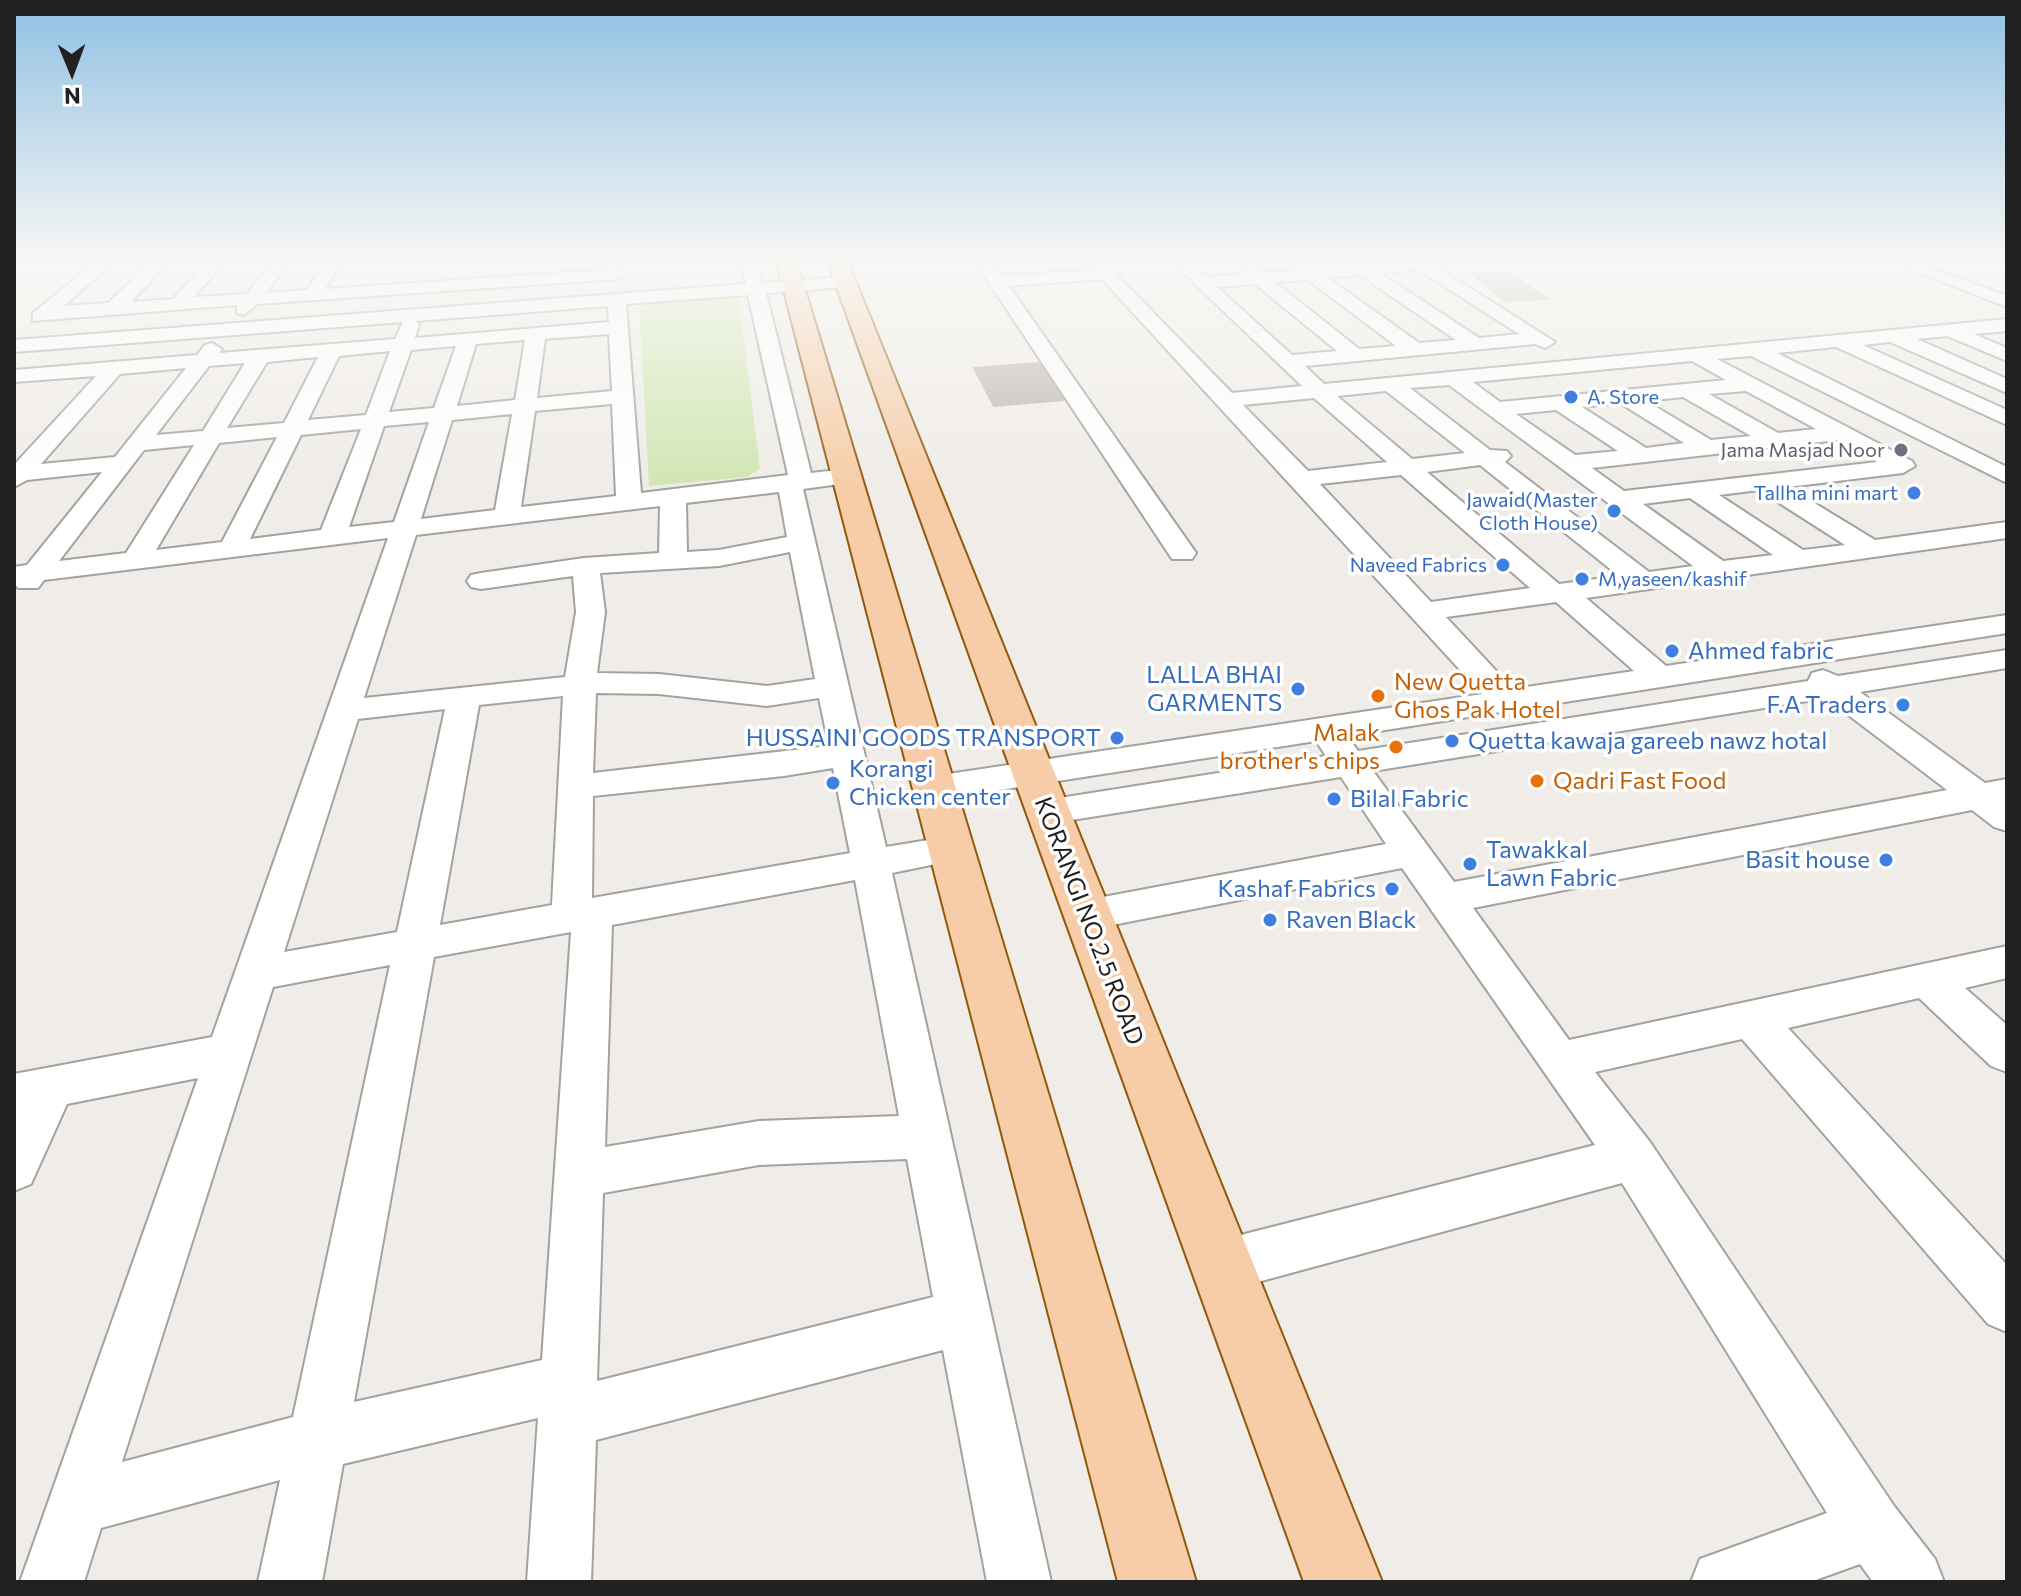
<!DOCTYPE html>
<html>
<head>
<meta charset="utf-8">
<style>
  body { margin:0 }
  #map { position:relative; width:2021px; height:1596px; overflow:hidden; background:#f0ede8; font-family:Commissioner,sans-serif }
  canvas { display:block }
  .frame { position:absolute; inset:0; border:16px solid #212121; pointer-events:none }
  .north { position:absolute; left:32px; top:32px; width:80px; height:80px; -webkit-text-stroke:6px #fff; paint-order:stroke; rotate:179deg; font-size:22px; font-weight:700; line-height:32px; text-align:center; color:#212121 }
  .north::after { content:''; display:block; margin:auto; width:28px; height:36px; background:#212121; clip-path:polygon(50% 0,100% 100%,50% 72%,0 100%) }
</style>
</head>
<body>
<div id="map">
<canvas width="2021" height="1596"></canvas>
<div class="frame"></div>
<div class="north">N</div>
</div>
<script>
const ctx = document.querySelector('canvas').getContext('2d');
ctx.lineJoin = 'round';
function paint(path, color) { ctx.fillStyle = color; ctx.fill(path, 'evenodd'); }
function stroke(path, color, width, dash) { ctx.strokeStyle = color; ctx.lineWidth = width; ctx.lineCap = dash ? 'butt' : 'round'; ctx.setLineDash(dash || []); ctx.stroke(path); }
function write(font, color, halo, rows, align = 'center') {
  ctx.font = font + ' Commissioner,sans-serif'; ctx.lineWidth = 7; ctx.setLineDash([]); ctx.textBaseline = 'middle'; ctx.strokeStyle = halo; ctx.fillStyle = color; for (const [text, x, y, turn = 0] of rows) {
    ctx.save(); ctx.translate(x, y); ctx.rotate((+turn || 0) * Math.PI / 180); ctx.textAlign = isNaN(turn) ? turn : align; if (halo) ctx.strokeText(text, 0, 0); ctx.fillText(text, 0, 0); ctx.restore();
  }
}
paint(new Path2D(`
  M 728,297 L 739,299 L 760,469 L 747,477 L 649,486 L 639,304 Z`), '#d1e6b2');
const building = new Path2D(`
  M 1470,272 L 1507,272 L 1549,299 L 1505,301 Z
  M 1039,363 L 1063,400 L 994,406 L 974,368 Z`);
paint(building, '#beb6b1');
stroke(building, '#c1b3ab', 2);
const minor = new Path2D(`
  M 98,260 L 116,260 L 64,306 L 108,303 L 153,260 L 171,260 L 131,302 L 173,299 L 210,260 L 227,260 L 194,297 L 247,294 L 274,260 L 291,260 L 266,293 L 307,290 L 327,260 L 343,260 L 325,289 L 618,269 L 627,274 L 618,279 L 257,304 L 244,315 L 237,313 L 237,305 L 33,321 L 33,313 Z
  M 741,260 L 757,260 L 763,283 L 846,277 L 855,282 L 846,287 L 766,293 L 811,473 L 847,469 L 859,476 L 847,483 L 803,489 L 886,847 L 952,836 L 965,840 L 971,849 L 965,858 L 892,873 L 1051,1582 L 987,1582 L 943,1350 L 596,1440 L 591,1582 L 527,1582 L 538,1418 L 343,1464 L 322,1582 L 258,1582 L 280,1480 L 101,1528 L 84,1582 L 20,1582 L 198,1078 L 67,1104 L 31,1184 L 14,1191 L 14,1074 L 212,1037 L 388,538 L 44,580 L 38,588 L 18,588 L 14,583 L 14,567 L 27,565 L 102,472 L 27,480 L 14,487 L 14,465 L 96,376 L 14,382 L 14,370 L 197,355 L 205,345 L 212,343 L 222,349 L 219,353 L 395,339 L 403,322 L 14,352 L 14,340 L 746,284 ZM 748,295 L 788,475 L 641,493 L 626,304 ZM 608,306 L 609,322 L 415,338 L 419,325 L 416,321 ZM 609,334 L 612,391 L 537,398 L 545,339 ZM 525,340 L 515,400 L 457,406 L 476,344 ZM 456,346 L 434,408 L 389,412 L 411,350 ZM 390,351 L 366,415 L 308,420 L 339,356 ZM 318,357 L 284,423 L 227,428 L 267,362 ZM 245,363 L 203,431 L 156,435 L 209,366 ZM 186,368 L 115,457 L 41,464 L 120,374 ZM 612,404 L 616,496 L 521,507 L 535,411 ZM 512,414 L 495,510 L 421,519 L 452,420 ZM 429,422 L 394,522 L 349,527 L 384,426 ZM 361,429 L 321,530 L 250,539 L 301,435 ZM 277,437 L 222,542 L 156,550 L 219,443 ZM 194,445 L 126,553 L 59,561 L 144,450 ZM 779,492 L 787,537 L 719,550 L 687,552 L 686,503 ZM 660,506 L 659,553 L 584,558 L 481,573 L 471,575 L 467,581 L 471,587 L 481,589 L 573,576 L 576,612 L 565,677 L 364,698 L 416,535 ZM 790,552 L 815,679 L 767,686 L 659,674 L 597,673 L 605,612 L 600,573 L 719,566 ZM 596,693 L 659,694 L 767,706 L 819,698 L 829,746 L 593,773 ZM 563,696 L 552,905 L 440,925 L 479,705 ZM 445,709 L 397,932 L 284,952 L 358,719 ZM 833,768 L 850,853 L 592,898 L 593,796 L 784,776 ZM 855,880 L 899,1116 L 759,1121 L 605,1147 L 612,925 ZM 571,932 L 542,1360 L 354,1402 L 434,957 ZM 390,965 L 293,1417 L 122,1462 L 273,987 ZM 907,1159 L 933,1297 L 597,1381 L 603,1193 L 759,1165 Z
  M 974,260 L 990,260 L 1002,276 L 1093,270 L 1085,260 L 1102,260 L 1232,393 L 1302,386 L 1170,260 L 1188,260 L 1207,277 L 1244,274 L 1244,267 L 1250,266 L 1263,273 L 1296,270 L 1297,264 C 1307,263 1308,267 1317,268 C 1331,271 1345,265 1355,260 L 1367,264 L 1426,260 L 1555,342 L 1545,348 L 1535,344 L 1305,366 L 1324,384 L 2007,319 L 2007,331 L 1974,334 L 2007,348 L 2007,361 L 1947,336 L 1917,339 L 2007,379 L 2007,393 L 1890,342 L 1863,345 L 2007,410 L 2007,425 L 1836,347 L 1777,353 L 2007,467 L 2007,483 L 1751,356 L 1717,359 L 1912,461 L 1915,466 L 1903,473 L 1788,487 L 1875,540 L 2007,522 L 2007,538 L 1586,598 L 1666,666 L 2007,615 L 2007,633 L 1347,736 L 1358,751 L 1808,681 L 1812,673 L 1823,670 L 1838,676 L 2007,650 L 2007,668 L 1860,692 L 1985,783 L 2007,779 L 2007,831 L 1994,827 L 1972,810 L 1473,908 L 1569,1040 L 2007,946 L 2007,978 L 1965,988 L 2007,1025 L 2007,1072 L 1991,1066 L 1919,998 L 1788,1028 L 2007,1265 L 2007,1332 L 1988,1324 L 1742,1039 L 1595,1072 L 1650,1142 L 1894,1506 L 1935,1559 L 1944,1582 L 1873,1582 L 1860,1564 L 1810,1582 L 1691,1582 L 1700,1559 L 1827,1513 L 1622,1183 L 1221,1292 L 1202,1284 L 1195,1266 L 1202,1248 L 1221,1240 L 1595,1145 L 1402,868 L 1087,930 L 1073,926 L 1067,915 L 1073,904 L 1087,900 L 1386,844 L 1341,777 L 1047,824 L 1034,821 L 1029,812 L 1034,803 L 1047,800 L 1326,756 L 1316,741 L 935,800 L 922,796 L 917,788 L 922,780 L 935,776 L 1482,694 L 1102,279 L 1009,286 L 1196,553 L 1192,559 L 1172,559 ZM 1419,270 L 1519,334 L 1479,338 L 1380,273 ZM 1360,275 L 1456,340 L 1419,343 L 1328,278 ZM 1308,280 L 1396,346 L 1359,349 L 1275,282 ZM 1255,284 L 1337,351 L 1292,355 L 1217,287 ZM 1692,361 L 1726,380 L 1500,402 L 1473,382 ZM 1449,385 L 1693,566 L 1649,572 L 1505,462 L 1511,456 L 1507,451 L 1490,450 L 1410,388 ZM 1386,391 L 1465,453 L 1412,459 L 1337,396 ZM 1746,391 L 1816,429 L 1778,433 L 1709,394 ZM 1683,397 L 1751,436 L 1711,440 L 1646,401 ZM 1314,398 L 1387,462 L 1308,471 L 1243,405 ZM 1620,403 L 1684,443 L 1646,448 L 1582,407 ZM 1556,410 L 1618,451 L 1575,455 L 1516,414 ZM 1838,440 L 1877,462 L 1624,491 L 1592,468 ZM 1480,465 L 1619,576 L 1559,584 L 1427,472 ZM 1401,475 L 1530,588 L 1431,602 L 1320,484 ZM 1759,490 L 1845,545 L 1803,550 L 1719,495 ZM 1690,498 L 1773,555 L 1723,561 L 1643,504 ZM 1556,602 L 1634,671 L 1513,689 L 1446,617 ZM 1826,698 L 1947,790 L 1454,882 L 1373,771 Z
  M 1886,260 L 1910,260 L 2007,296 L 2007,307 Z`);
const major = new Path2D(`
  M 776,260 L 796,260 L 1196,1582 L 1118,1582 Z
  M 827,260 L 847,260 L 1382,1582 L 1304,1582 Z`);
stroke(minor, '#a2a2a2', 4);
stroke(major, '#92590b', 4);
paint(minor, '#fff');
paint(major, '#f6cda8');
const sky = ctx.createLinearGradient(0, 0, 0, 484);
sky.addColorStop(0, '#90c1e2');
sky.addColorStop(0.54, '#f8f7f5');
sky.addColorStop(1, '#f8f7f500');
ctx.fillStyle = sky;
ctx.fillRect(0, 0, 2021, 484);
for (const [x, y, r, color] of [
  [1571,397,8,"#3f7fe0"],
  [1901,450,8,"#6b7280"],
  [1914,493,8,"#3f7fe0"],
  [1614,511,8,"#3f7fe0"],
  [1503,565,8,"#3f7fe0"],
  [1582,579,8,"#3f7fe0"],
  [1672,651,8,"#3f7fe0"],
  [1298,689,8,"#3f7fe0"],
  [1378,696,8,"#e8710a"],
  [1903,705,8,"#3f7fe0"],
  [1117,738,8,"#3f7fe0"],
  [1452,741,8,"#3f7fe0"],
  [1396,747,8,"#e8710a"],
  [1537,781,8,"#e8710a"],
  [833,783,8,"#3f7fe0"],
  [1334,799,8,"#3f7fe0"],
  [1886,860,8,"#3f7fe0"],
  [1470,864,8,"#3f7fe0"],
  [1392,889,8,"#3f7fe0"],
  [1270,920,8,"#3f7fe0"]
]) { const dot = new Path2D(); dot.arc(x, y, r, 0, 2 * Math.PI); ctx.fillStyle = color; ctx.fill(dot); stroke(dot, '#fff', 3); }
write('20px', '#366cbe', '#fff', [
  ["A. Store",1587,397,"left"],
  ["Tallha mini mart",1898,493],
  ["Jawaid(Master",1598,500],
  ["Cloth House)",1598,523],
  ["Naveed Fabrics",1487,565],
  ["M,yaseen/kashif",1598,579,"left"]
], 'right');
write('20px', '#5b616d', '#fff', [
  ["Jama Masjad Noor",1885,450]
], 'right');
write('24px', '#366cbe', '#fff', [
  ["Ahmed fabric",1688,651],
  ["LALLA BHAI",1282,675,"right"],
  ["GARMENTS",1282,703,"right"],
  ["F.A Traders",1887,705,"right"],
  ["HUSSAINI GOODS TRANSPORT",1101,738,"right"],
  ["Quetta kawaja gareeb nawz hotal",1468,741],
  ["Korangi",849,769],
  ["Chicken center",849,797],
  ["Bilal Fabric",1350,799],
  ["Tawakkal",1486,850],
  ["Lawn Fabric",1486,878],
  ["Basit house",1870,860,"right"],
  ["Kashaf Fabrics",1376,889,"right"],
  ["Raven Black",1286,920]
], 'left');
write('24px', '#c56008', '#fff', [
  ["New Quetta",1394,682],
  ["Ghos Pak Hotel",1394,710],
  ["Malak",1380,733,"right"],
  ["brother's chips",1380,761,"right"],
  ["Qadri Fast Food",1553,781]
], 'left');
write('24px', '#212121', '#fff', [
  ["KORANGI NO.2.5 ROAD",1089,921,69]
]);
</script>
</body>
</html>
